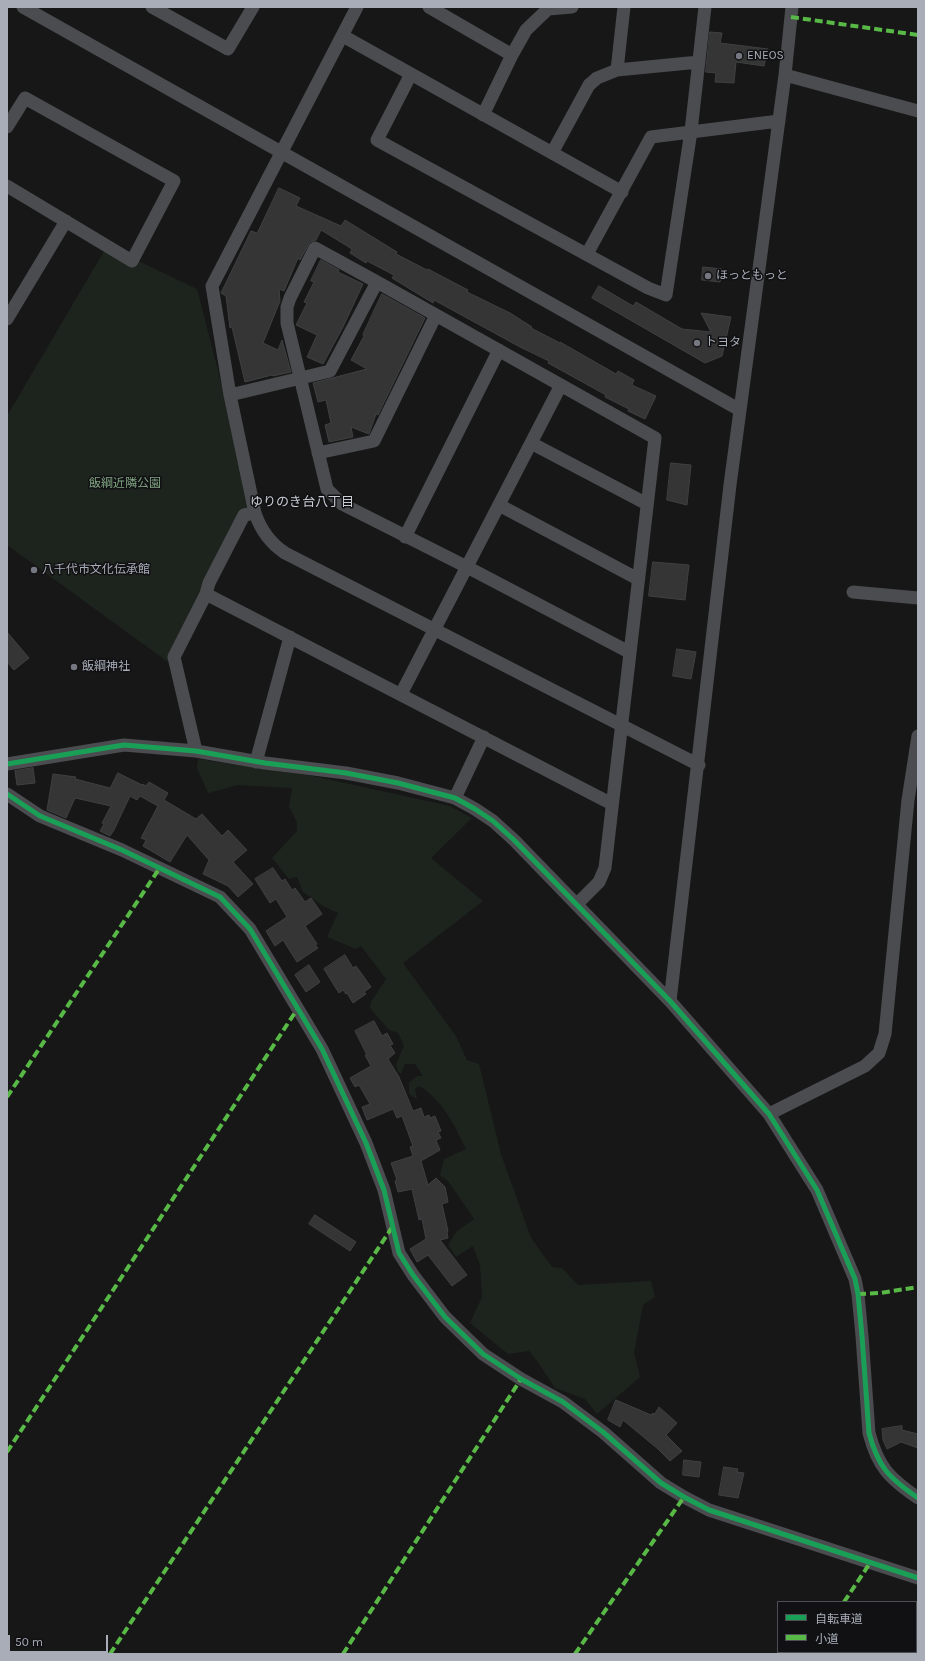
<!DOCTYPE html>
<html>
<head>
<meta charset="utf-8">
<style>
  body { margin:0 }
  #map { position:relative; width:925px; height:1661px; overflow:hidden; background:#171717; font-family:Karla,"Noto Sans JP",sans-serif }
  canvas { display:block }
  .frame { position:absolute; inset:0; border:8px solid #a8adb8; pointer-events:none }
  .legend { position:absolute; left:777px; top:1601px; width:140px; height:52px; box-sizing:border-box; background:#111113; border:1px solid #4d4f55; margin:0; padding:5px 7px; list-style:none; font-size:12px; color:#a8adb8 }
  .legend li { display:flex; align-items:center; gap:8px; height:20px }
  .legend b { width:20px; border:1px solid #4d4f55 }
  .scale { position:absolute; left:8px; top:1635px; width:100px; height:18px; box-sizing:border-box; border:2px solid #a8adb8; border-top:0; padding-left:5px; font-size:12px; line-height:14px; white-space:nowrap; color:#a8adb8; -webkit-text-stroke:3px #111113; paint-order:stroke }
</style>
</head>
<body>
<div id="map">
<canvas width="925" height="1661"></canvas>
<div class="frame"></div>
<ul class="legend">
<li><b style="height:5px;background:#1a9f57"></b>自転車道</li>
<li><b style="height:5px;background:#58b947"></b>小道</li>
</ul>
<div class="scale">50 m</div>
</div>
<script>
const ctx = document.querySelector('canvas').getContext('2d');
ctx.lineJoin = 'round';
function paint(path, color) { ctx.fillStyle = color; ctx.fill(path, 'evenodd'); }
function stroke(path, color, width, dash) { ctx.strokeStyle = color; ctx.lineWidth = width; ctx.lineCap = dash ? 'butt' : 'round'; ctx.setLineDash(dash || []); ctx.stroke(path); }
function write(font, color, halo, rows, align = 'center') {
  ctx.font = font + ' Karla,"Noto Sans JP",sans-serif'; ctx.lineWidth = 3; ctx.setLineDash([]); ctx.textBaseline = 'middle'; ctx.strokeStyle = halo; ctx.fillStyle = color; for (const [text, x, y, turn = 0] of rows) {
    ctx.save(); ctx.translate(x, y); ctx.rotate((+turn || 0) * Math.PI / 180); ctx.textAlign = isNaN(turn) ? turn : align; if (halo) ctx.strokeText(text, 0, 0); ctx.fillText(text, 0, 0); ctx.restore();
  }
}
paint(new Path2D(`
  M 107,246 L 197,289 L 255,513 L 243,513 L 168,662 L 7,545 L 7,416 Z
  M 198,759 L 313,776 L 450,806 L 472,818 L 431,858 L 483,901 L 403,963 L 456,1036 L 467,1060 L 479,1064 L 501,1154 L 531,1238 L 552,1267 L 562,1268 L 578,1285 L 651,1281 L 655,1297 L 643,1305 L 634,1353 L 640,1377 L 597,1414 L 585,1399 L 555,1388 L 540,1365 L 529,1351 L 508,1354 L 470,1323 L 482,1297 L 480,1265 L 473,1246 L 456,1257 L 448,1245 L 456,1232 L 474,1219 L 448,1181 L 440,1176 L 444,1159 L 466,1149 C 455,1126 442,1099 419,1086 L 415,1089 L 417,1099 L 409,1094 L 409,1083 L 417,1076 L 423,1076 L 415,1064 L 405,1064 L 401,1074 L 398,1072 L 396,1064 L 404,1046 L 398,1033 L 389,1030 L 370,1008 L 371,1002 L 386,979 L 361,946 L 356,949 L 327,937 L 338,913 L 323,906 L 303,892 L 297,877 L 289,879 L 272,858 L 297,831 L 297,822 L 289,807 L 292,788 L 238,785 L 208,793 L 197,768 Z`), '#1d241e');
const building = new Path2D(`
  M 710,32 L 722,33 L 720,43 L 768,49 L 764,66 L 736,62 L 734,83 L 715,82 L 716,73 L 706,72 Z
  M 279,188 L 300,198 L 296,206 L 341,226 L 345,220 L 397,252 L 396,254 L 427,270 L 428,269 L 468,290 L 467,292 L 510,313 L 532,327 L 531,328 L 560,343 L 560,342 L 616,374 L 618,371 L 634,380 L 632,385 L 656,396 L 645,419 L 628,411 L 629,409 L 605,397 L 606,395 L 548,363 L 549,361 L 520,347 L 434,300 L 433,303 L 392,278 L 394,275 L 367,261 L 366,263 L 350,253 L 352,249 L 321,230 L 316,240 L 310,242 L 300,260 L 298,258 L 284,291 L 279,289 L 280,301 L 263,343 L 278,350 L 282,340 L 291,372 L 273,376 L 272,375 L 245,382 L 232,327 L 230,328 L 226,296 L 221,293 L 251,231 L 257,233 Z
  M 321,260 L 339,270 L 338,272 L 363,284 L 343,327 L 323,364 L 307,357 L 317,335 L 296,325 L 307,303 L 304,302 L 314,282 L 311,281 Z
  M 703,267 L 722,269 L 720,282 L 702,280 Z
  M 599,286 L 633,306 L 636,302 L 682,329 L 711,332 L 701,313 L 731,317 L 722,356 L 705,363 L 592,298 Z
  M 382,294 L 425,318 L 378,415 L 376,414 L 369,434 L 351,427 L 353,437 L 329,442 L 325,425 L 331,423 L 326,400 L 318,402 L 313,383 L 367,369 L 351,360 L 364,336 L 363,335 Z
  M 671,463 L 691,465 L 687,505 L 667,500 Z
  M 653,562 L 689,565 L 685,600 L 649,596 Z
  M 7,632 L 29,658 L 14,670 L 7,662 Z
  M 677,649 L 696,652 L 691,679 L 673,676 Z
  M 33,768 L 35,783 L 17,785 L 15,771 Z
  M 118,773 L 142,785 L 143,784 L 146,786 L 149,782 L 168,793 L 164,800 L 196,819 L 202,814 L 222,836 L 228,830 L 247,850 L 233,862 L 253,884 L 238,897 L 228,886 L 203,874 L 209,860 L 187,835 L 170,862 L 143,846 L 146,840 L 141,838 L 158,806 L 140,796 L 137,800 L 130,796 L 114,830 L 110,836 L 100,831 L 104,824 L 102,823 L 111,806 L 75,798 L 66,818 L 47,810 L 53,774 L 76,777 L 75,779 L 110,788 Z
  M 273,868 L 282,881 L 285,879 L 292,890 L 295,888 L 305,902 L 311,898 L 322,914 L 305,926 L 317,944 L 315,945 L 318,948 L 297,962 L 283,940 L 275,946 L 266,931 L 287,917 L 276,899 L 270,903 L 255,879 Z
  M 345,955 L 353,968 L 356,966 L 371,987 L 364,992 L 366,994 L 353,1003 L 347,993 L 346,994 L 343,990 L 339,993 L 324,969 Z
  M 309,965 L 320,982 L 306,992 L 295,975 Z
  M 374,1021 L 382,1036 L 387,1033 L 393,1044 L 390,1045 L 395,1053 L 388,1059 L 399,1077 L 413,1111 L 421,1108 L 424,1117 L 429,1115 L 430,1118 L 435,1116 L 441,1131 L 438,1132 L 441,1138 L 436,1140 L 440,1150 L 421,1161 L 428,1185 L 436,1178 L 445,1187 L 448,1202 L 442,1204 L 448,1231 L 447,1232 L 448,1238 L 440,1240 L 467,1275 L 452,1286 L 428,1255 L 417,1262 L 410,1249 L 426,1239 L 422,1219 L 419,1220 L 412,1189 L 398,1192 L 395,1181 L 397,1180 L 391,1163 L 413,1156 L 410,1147 L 413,1146 L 402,1116 L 397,1118 L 393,1109 L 367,1120 L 362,1107 L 370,1104 L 359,1085 L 355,1087 L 350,1078 L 371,1066 L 365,1055 L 367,1055 L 355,1031 Z
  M 315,1215 L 356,1242 L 350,1251 L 309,1224 Z
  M 616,1400 L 651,1415 L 653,1413 L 654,1415 L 659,1407 L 677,1423 L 666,1435 L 682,1451 L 670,1461 L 658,1449 L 623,1420 L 620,1427 L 608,1420 Z
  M 902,1426 L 902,1430 L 918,1434 L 918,1448 L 901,1442 L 887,1449 L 883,1440 L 882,1429 Z
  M 684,1460 L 701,1462 L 699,1477 L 683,1475 Z
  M 724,1467 L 738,1469 L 737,1472 L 744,1473 L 738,1498 L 719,1495 Z`);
paint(building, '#353536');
stroke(building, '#3f4043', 1);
stroke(new Path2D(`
  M 23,7 L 740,410
  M 152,7 L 228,49 L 253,7
  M 357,7 L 212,286 L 230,395 L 255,513 C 261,531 270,543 285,553 L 699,765
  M 429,7 L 512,55 L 483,115
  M 343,36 L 622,192
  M 512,55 L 526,30 L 548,9 L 572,7
  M 617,70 L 624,7
  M 411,74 L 377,140 L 648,288 L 666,295 L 691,131 L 705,7
  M 785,75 L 918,111
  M 7,127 L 25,98 L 174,181 L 132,261 L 7,186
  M 552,153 L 589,85 L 597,78 L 617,70 L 699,62
  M 587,254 L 651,137 L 779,121
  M 377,282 L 315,248 L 290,298 L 287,307 L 287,323 L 327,489 L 342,504 L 467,567 L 629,652
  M 7,319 L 66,221
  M 230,395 L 330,371 L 377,282 L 655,438 L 605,868 L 599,882 L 577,904
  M 531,443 L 647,504
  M 318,453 L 374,441 L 436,315
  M 499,505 L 638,579
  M 405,537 L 499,350
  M 853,592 L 918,598
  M 206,594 L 612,804
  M 401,694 L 561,385
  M 196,751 L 174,657 L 206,594 L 209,583 L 244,515 L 255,513
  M 256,762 L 290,637
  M 7,764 L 124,745 L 196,751 L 265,763 L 346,773 L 398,783 L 455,798 L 475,809 L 493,821 L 514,840 L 670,1001 L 769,1114 L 817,1190 L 855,1279 L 858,1294 L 862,1336 L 869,1433 C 878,1467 889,1478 918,1498
  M 7,794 L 40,816 L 122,850 L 220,897 L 250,929 L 322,1049 L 366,1143 L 384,1190 L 399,1253 L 413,1275 L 445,1317 L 483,1354 L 521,1379 L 563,1402 L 603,1432 L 661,1483 L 684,1497 L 709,1510 L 918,1578
  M 455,798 L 484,737
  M 670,1001 L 730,485 L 785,75 L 792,7
  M 769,1114 L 865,1066 L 879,1053 L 885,1034 L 908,800 L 918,736`), '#4b4c50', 13);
stroke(new Path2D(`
  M 791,17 L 918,35
  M 7,1097 L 159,869
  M 858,1294 L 880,1293 L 918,1287
  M 7,1452 L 298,1008
  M 844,1602 L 870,1563
  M 110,1654 L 393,1226
  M 343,1654 L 521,1379
  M 575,1654 L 684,1497
  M 809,1654 L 810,1652`), '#58b947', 4, [8, 4]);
stroke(new Path2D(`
  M 7,764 L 124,745 L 196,751 L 265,763 L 346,773 L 398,783 L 455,798 L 475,809 L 493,821 L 514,840 L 670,1001 L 769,1114 L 817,1190 L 855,1279 L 858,1294 L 862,1336 L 869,1433 C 878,1467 889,1478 918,1498
  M 7,794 L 40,816 L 122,850 L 220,897 L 250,929 L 322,1049 L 366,1143 L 384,1190 L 399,1253 L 413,1275 L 445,1317 L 483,1354 L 521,1379 L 563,1402 L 603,1432 L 661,1483 L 684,1497 L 709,1510 L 918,1578`), '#1a9f57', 5);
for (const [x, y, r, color] of [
  [739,56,4,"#757880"],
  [708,276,4,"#757880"],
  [697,343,4,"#757880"],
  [34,570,4,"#757880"],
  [74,667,4,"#757880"]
]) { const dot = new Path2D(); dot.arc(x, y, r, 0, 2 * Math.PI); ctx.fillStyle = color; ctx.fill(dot); stroke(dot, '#111113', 1.5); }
write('12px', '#a8adb8', '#111113', [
  ["ENEOS",747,56],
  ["ほっともっと",716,276],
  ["トヨタ",705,343],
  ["八千代市文化伝承館",42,570],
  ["飯綱神社",82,667]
], 'left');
write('12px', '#7fa381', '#111113', [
  ["飯綱近隣公園",125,484]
]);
write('13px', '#c9ccd4', '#111113', [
  ["ゆりのき台八丁目",302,502]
]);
</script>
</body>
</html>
